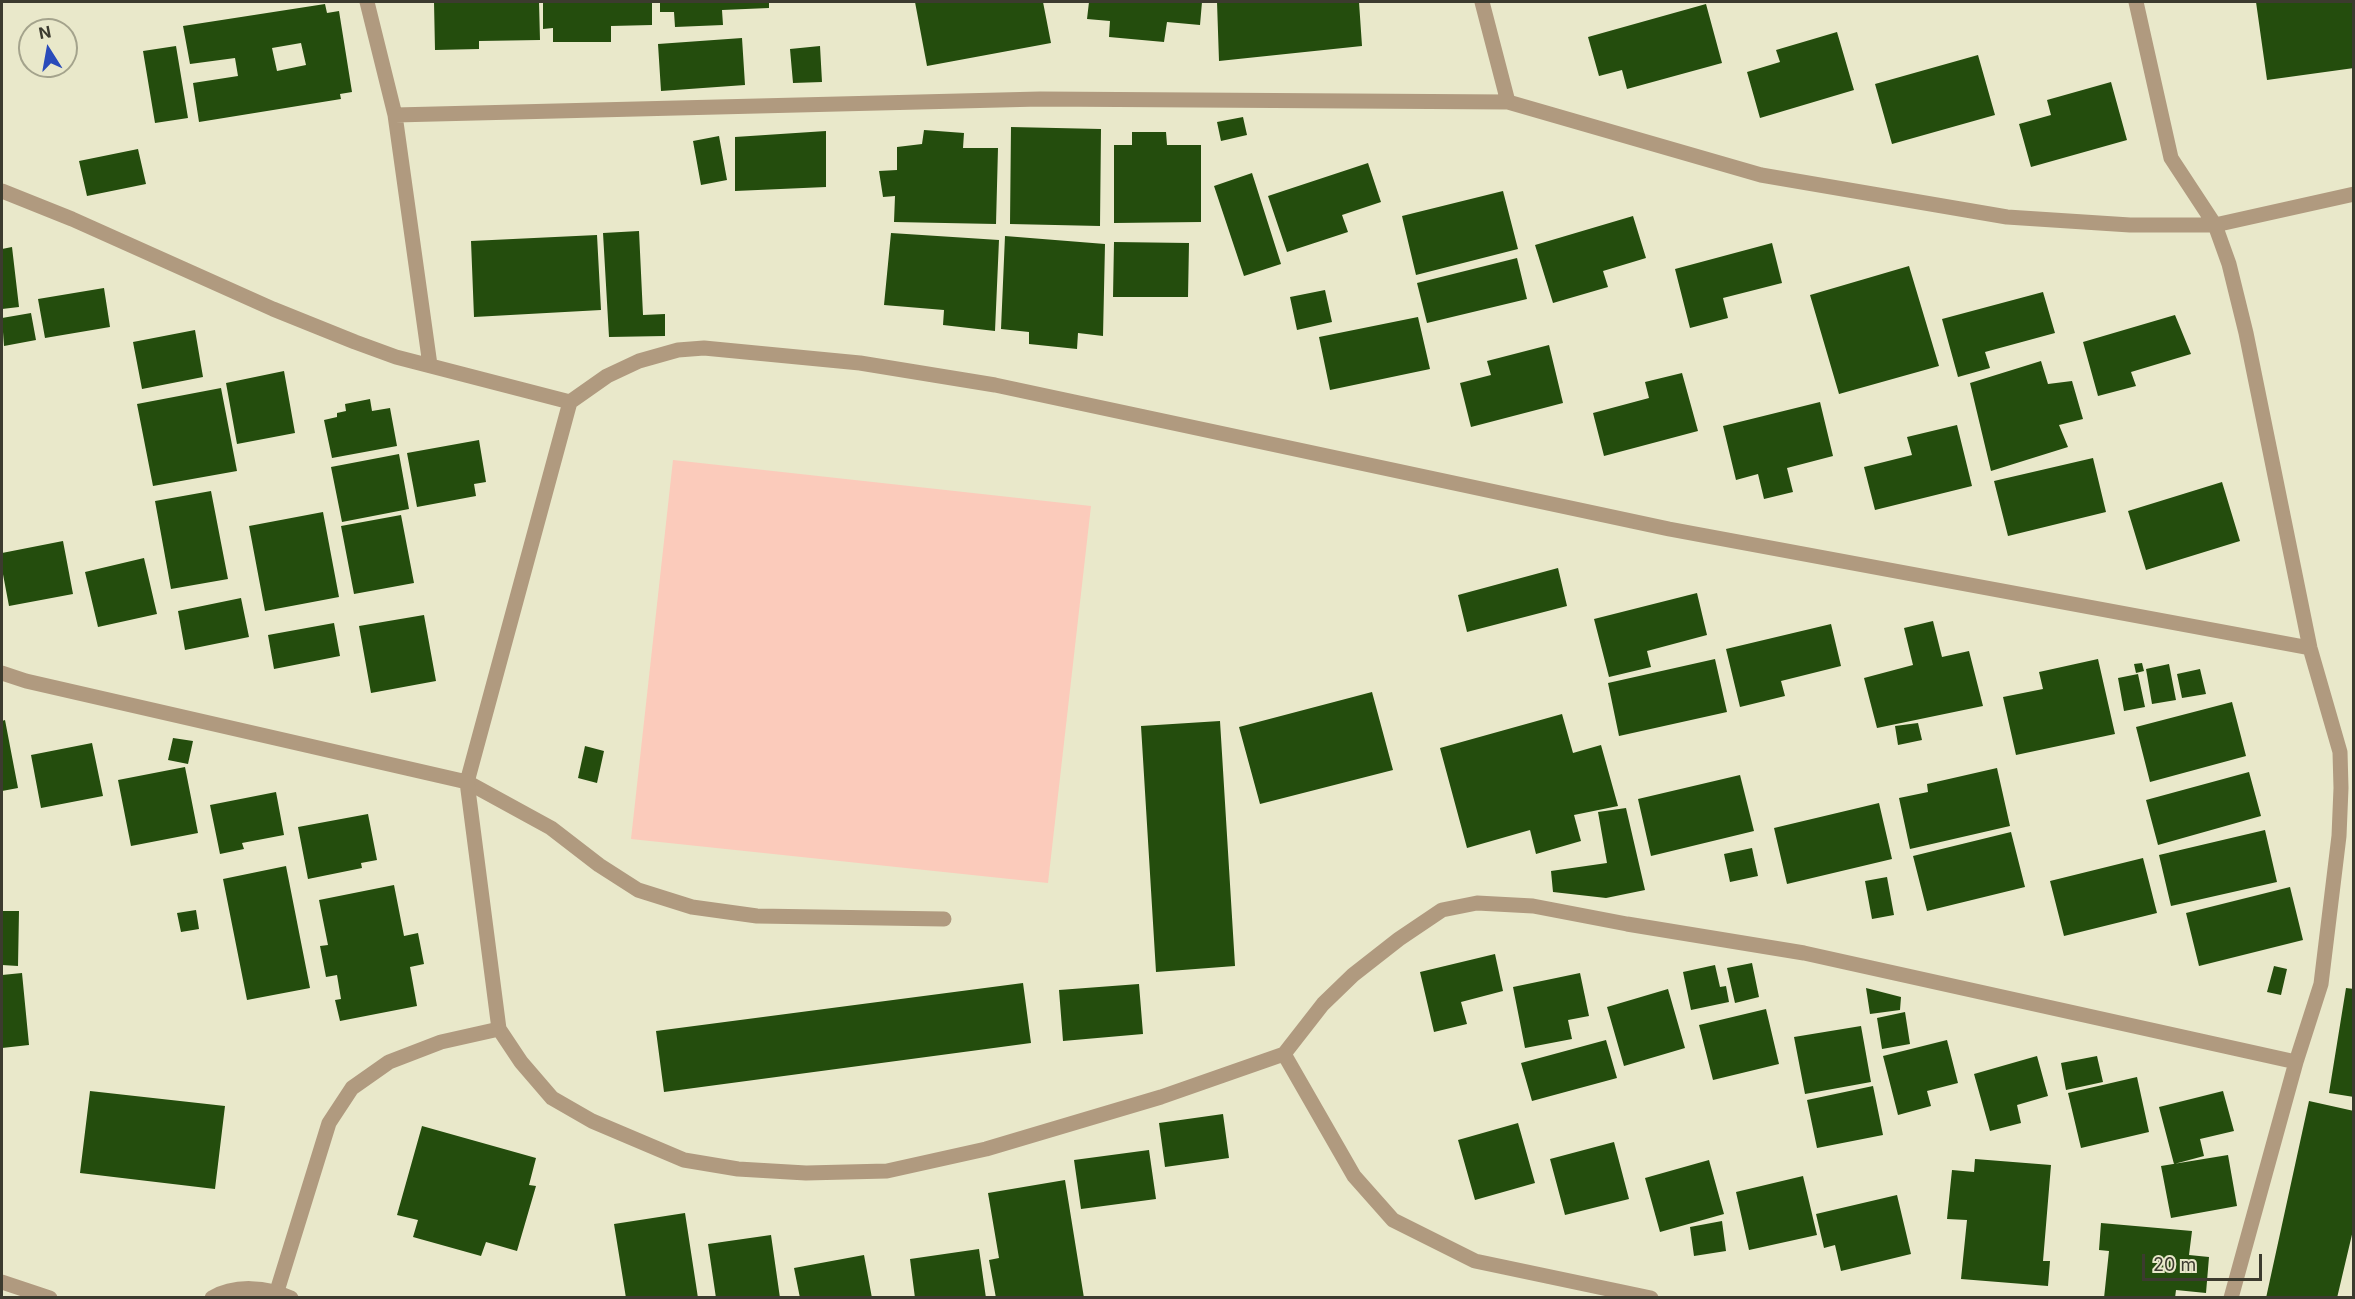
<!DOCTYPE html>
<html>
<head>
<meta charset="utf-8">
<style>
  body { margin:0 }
  #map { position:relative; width:2355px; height:1299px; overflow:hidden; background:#e9e8ca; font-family:Inter,sans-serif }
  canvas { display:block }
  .frame { position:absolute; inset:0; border:3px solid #3c3b2f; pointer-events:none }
  .north { position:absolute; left:18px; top:18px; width:60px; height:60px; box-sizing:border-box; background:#e9e8ca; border:2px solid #a4a38c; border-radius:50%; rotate:349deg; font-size:16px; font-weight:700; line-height:24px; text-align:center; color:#3c3b2f }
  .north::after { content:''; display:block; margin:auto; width:21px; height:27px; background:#2a4bba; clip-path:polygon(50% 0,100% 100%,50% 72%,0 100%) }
  .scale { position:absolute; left:2142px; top:1254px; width:120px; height:27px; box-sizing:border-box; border:3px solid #3c3b2f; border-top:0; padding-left:8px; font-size:18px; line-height:21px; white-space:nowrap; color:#3c3b2f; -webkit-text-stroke:4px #e9e8ca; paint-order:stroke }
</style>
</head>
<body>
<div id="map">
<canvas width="2355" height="1299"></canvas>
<div class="frame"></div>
<div class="north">N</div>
<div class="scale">20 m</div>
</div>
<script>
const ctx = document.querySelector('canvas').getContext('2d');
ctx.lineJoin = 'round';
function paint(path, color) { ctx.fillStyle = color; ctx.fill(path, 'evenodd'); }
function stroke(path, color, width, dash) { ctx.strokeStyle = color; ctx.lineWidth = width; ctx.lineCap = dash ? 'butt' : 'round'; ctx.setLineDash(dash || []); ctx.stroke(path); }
paint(new Path2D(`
  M 673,460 L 1091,506 L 1048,883 L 631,839 Z`), '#fbcbbb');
paint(new Path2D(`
  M 434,2 L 539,2 L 540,40 L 479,41 L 479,49 L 435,50 Z
  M 543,2 L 652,2 L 652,25 L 611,26 L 611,42 L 553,42 L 553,28 L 543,29 Z
  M 660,2 L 769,2 L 769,8 L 722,10 L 723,25 L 675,27 L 674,12 L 660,12 Z
  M 915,2 L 1043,2 L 1051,43 L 927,66 Z
  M 1089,2 L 1202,2 L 1200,25 L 1167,22 L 1164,42 L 1109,37 L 1110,21 L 1087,19 Z
  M 1217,2 L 1359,2 L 1362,46 L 1219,61 Z
  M 2256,2 L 2354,2 L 2354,68 L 2267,80 Z
  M 325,4 L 327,13 L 339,11 L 352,92 L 340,94 L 341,99 L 199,122 L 193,83 L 238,76 L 235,58 L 190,64 L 183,26 ZM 301,43 L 306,65 L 277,71 L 272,48 Z
  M 1706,4 L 1722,63 L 1627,89 L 1622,70 L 1599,76 L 1588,37 Z
  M 1837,32 L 1854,90 L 1760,118 L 1747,72 L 1780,62 L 1776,50 Z
  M 742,38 L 745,85 L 661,91 L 658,44 Z
  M 176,46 L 188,118 L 155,123 L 143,51 Z
  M 820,46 L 822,82 L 793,83 L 790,49 Z
  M 1978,55 L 1995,115 L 1892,144 L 1875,84 Z
  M 2111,82 L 2127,140 L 2031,167 L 2019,124 L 2051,115 L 2047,100 Z
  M 1243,117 L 1247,135 L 1221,141 L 1217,122 Z
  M 1011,127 L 1101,129 L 1100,226 L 1010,224 Z
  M 924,130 L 964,133 L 963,148 L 998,148 L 996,224 L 894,222 L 895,196 L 883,197 L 879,171 L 897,170 L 897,147 L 922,144 Z
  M 826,131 L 826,187 L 735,191 L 735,137 Z
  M 1132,132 L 1166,132 L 1167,145 L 1201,145 L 1201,222 L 1114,223 L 1114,145 L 1132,145 Z
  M 719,136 L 727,180 L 701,185 L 693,141 Z
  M 138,149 L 146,184 L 87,196 L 79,161 Z
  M 1368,163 L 1381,202 L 1342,215 L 1348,232 L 1287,252 L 1268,196 Z
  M 1252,173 L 1281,264 L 1244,276 L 1214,186 Z
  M 1503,191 L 1518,249 L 1416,275 L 1402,216 Z
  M 1633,216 L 1646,258 L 1603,271 L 1608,287 L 1553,303 L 1535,245 Z
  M 639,231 L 643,315 L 665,314 L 665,336 L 609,337 L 603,233 Z
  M 891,233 L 999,240 L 995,331 L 943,325 L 944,310 L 884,305 Z
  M 597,235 L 601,310 L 474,317 L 471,241 Z
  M 1005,236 L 1105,244 L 1103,336 L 1078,333 L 1077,349 L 1029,344 L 1029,332 L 1001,329 Z
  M 1114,242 L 1189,243 L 1188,297 L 1113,297 Z
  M 1772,243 L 1782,283 L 1723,298 L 1728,318 L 1690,328 L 1675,269 Z
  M 12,247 L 19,307 L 2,309 L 2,249 Z
  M 1517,258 L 1527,299 L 1427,323 L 1417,283 Z
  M 1909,266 L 1939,366 L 1839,394 L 1810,295 Z
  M 104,288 L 110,327 L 45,338 L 38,299 Z
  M 1325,290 L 1332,322 L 1297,330 L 1290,297 Z
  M 2043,292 L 2055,333 L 1985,352 L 1990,368 L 1958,377 L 1942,319 Z
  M 31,313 L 36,340 L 4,346 L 2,318 Z
  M 2175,315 L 2191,354 L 2131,372 L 2136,386 L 2098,396 L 2083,342 Z
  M 1418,317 L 1430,369 L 1330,390 L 1319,337 Z
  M 195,330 L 203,377 L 142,389 L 133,342 Z
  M 1549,345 L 1563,403 L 1471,427 L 1460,383 L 1491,375 L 1487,361 Z
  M 2041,361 L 2048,384 L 2072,381 L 2083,419 L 2059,425 L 2068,447 L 1991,471 L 1970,383 Z
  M 284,371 L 295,433 L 237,444 L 226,383 Z
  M 1682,373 L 1698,431 L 1604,456 L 1593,413 L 1649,398 L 1645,382 Z
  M 221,388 L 237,471 L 153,486 L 137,404 Z
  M 370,399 L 372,411 L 390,408 L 397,446 L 332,458 L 324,420 L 337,417 L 337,413 L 346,411 L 345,404 Z
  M 1820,402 L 1833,456 L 1787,468 L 1793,492 L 1764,499 L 1758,474 L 1736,480 L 1723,426 Z
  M 1957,425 L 1972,486 L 1875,510 L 1864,467 L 1912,455 L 1907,437 Z
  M 479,440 L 486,482 L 474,484 L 476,496 L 417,507 L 407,453 Z
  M 399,454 L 409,509 L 342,522 L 331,467 Z
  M 2093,458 L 2106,512 L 2008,536 L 1994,481 Z
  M 2222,482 L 2240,541 L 2146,570 L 2128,511 Z
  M 211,491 L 228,579 L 171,589 L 155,501 Z
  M 323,512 L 339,597 L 265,611 L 249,526 Z
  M 401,515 L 414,583 L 354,594 L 341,526 Z
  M 63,541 L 73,594 L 9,606 L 2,569 L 2,553 Z
  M 144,558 L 157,614 L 98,627 L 85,572 Z
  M 1558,568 L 1567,606 L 1467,632 L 1458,595 Z
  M 1697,593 L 1707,635 L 1647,651 L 1651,667 L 1609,677 L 1594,619 Z
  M 241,598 L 249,637 L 185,650 L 178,611 Z
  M 424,615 L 436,681 L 371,693 L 359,626 Z
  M 1933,621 L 1942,657 L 1969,651 L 1983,706 L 1877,728 L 1864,678 L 1913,665 L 1904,628 Z
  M 334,623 L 340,656 L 274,669 L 268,635 Z
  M 1831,624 L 1841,666 L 1781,681 L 1785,696 L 1740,707 L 1726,649 Z
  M 1715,659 L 1727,712 L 1619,736 L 1608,683 Z
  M 2098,659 L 2115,734 L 2016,755 L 2003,697 L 2043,689 L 2039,672 Z
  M 2142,663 L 2144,671 L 2136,673 L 2134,664 Z
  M 2169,664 L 2176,700 L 2152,704 L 2146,669 Z
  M 2200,669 L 2206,694 L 2182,698 L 2177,674 Z
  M 2138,674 L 2145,707 L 2124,711 L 2118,678 Z
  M 1372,692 L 1393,770 L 1260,804 L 1239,727 Z
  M 2232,702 L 2246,756 L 2150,782 L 2136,727 Z
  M 1562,714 L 1573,753 L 1601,745 L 1618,806 L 1574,815 L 1581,841 L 1536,854 L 1530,830 L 1467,848 L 1440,748 Z
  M 5,720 L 18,788 L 2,791 L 2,721 Z
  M 1220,721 L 1235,966 L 1156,972 L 1141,726 Z
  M 1918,723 L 1922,740 L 1898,745 L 1895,726 Z
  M 173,738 L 193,741 L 188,764 L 168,760 Z
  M 92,743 L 103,796 L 41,808 L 31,755 Z
  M 585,746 L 604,751 L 597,783 L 578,778 Z
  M 185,767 L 198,833 L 131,846 L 118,780 Z
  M 1997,768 L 2010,826 L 1910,849 L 1899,798 L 1928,792 L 1927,784 Z
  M 2249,772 L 2261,816 L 2158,845 L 2146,800 Z
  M 1740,775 L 1754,831 L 1651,856 L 1638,799 Z
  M 276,792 L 284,835 L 242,843 L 244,849 L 220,854 L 210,805 Z
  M 1879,803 L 1892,859 L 1787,884 L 1774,828 Z
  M 1626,808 L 1645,890 L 1606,898 L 1553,892 L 1551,871 L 1607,863 L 1598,812 Z
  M 368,814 L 377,860 L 361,863 L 362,868 L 308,879 L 298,827 Z
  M 2265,830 L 2277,882 L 2171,906 L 2159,855 Z
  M 2011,832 L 2025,887 L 1927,911 L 1913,856 Z
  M 1752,848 L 1758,876 L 1730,882 L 1724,854 Z
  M 2143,858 L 2157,913 L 2064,936 L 2050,881 Z
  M 286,866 L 310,988 L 247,1000 L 223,879 Z
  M 1887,877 L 1894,915 L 1872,919 L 1865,881 Z
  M 394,885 L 404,936 L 418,933 L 424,964 L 410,967 L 417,1006 L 340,1021 L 335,1000 L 341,999 L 337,975 L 326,977 L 320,946 L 328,945 L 319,900 Z
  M 2290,887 L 2303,940 L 2199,966 L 2186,913 Z
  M 196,910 L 199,929 L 181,932 L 177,913 Z
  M 2,911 L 19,911 L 18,966 L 2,965 Z
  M 1495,954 L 1503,991 L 1461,1002 L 1467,1024 L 1434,1032 L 1420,972 Z
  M 1752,963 L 1759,997 L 1735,1003 L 1727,968 Z
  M 1715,965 L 1720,987 L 1726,986 L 1729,1002 L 1691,1010 L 1683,972 Z
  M 2274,966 L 2287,969 L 2281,995 L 2267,992 Z
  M 22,973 L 29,1045 L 2,1048 L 2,975 Z
  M 1580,973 L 1589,1016 L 1568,1020 L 1572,1039 L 1525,1048 L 1513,987 Z
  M 1023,983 L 1031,1043 L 664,1092 L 656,1031 Z
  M 1139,984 L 1143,1034 L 1063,1041 L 1059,990 Z
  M 1866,988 L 1901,997 L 1900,1010 L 1870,1014 Z
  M 2346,988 L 2354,989 L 2354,1097 L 2329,1093 Z
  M 1668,989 L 1685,1048 L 1624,1066 L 1607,1007 Z
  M 1766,1009 L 1779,1064 L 1713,1080 L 1699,1025 Z
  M 1905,1012 L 1910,1044 L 1882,1049 L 1877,1018 Z
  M 1861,1026 L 1871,1082 L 1805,1094 L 1794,1037 Z
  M 1606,1040 L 1617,1078 L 1532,1101 L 1521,1063 Z
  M 1947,1040 L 1958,1083 L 1927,1091 L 1931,1106 L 1898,1115 L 1883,1056 Z
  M 2037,1056 L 2048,1096 L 2017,1105 L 2021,1123 L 1990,1131 L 1974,1074 Z
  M 2097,1056 L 2103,1082 L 2066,1090 L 2061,1063 Z
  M 2137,1077 L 2149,1132 L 2081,1148 L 2068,1093 Z
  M 1873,1086 L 1883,1135 L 1817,1148 L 1807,1100 Z
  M 90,1091 L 225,1106 L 215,1189 L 80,1173 Z
  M 2223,1091 L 2234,1131 L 2200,1139 L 2204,1156 L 2174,1164 L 2159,1107 Z
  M 2309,1101 L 2354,1111 L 2354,1226 L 2337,1298 L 2266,1298 Z
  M 1223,1114 L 1229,1158 L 1165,1167 L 1159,1123 Z
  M 1518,1123 L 1535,1183 L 1475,1200 L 1458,1140 Z
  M 422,1126 L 536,1158 L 529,1185 L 536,1186 L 517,1251 L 486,1242 L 481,1256 L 413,1237 L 418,1220 L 397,1215 Z
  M 1614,1142 L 1629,1199 L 1565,1215 L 1550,1159 Z
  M 1149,1150 L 1156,1199 L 1081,1209 L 1074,1160 Z
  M 2228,1155 L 2237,1206 L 2171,1218 L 2161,1166 Z
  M 1975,1159 L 2051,1165 L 2043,1261 L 2050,1261 L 2048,1286 L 1961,1279 L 1967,1220 L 1947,1219 L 1952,1170 L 1974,1172 Z
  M 1709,1160 L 1724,1214 L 1660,1232 L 1645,1178 Z
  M 1803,1176 L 1817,1235 L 1749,1250 L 1736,1192 Z
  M 1065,1180 L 1084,1298 L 996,1298 L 989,1260 L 999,1258 L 988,1193 Z
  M 1897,1195 L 1911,1254 L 1841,1271 L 1835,1245 L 1824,1248 L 1816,1214 Z
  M 685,1213 L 698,1298 L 626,1298 L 614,1224 Z
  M 1722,1221 L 1726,1251 L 1694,1256 L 1690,1227 Z
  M 2101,1223 L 2192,1231 L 2189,1255 L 2209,1257 L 2206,1293 L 2176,1290 L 2175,1298 L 2104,1298 L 2109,1251 L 2099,1250 Z
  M 771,1235 L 780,1298 L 716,1298 L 708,1244 Z
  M 979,1249 L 986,1298 L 915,1298 L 910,1259 Z
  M 864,1255 L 872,1298 L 800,1298 L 794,1268 Z`), '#244d0d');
stroke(new Path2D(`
  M 467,782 L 551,828 L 599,865 L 638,890 L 692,907 L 757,916 L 944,919`), '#b09a7f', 15);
stroke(new Path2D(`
  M 367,2 L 395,115 L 430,365
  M 1482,2 L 1508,102
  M 2136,2 L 2171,158 L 2215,225 L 2229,264 L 2246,333 L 2310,648 L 2340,752 L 2341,788 L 2339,836 L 2321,984 L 2296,1062 L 2231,1298
  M 395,115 L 1040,99 L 1508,102 L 1761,175 L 2007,217 L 2130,225 L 2215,225 L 2354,194
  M 2,191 L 72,219 L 273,309 L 355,342 L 396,357 L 570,402 L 607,376 L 639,361 L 678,350 L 704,348 L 860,363 L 995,385 L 1669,529 L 2310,648
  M 2,673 L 26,681 L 467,782 L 570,402
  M 467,782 L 499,1029 L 521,1062 L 552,1098 L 592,1121 L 684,1160 L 738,1169 L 806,1173 L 887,1171 L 986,1149 L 1161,1097 L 1284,1054 L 1323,1004 L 1353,975 L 1399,939 L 1442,910 L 1477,903 L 1533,906 L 1627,924 L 1804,953 L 2296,1062
  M 1284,1054 L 1354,1176 L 1393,1220 L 1475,1261 L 1651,1298
  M 2,1282 L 50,1298
  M 277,1291 L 329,1123 L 352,1088 L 389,1062 L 441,1042 L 499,1029
  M 212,1298 C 235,1284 267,1287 291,1298`), '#b09a7f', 15);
</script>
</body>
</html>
